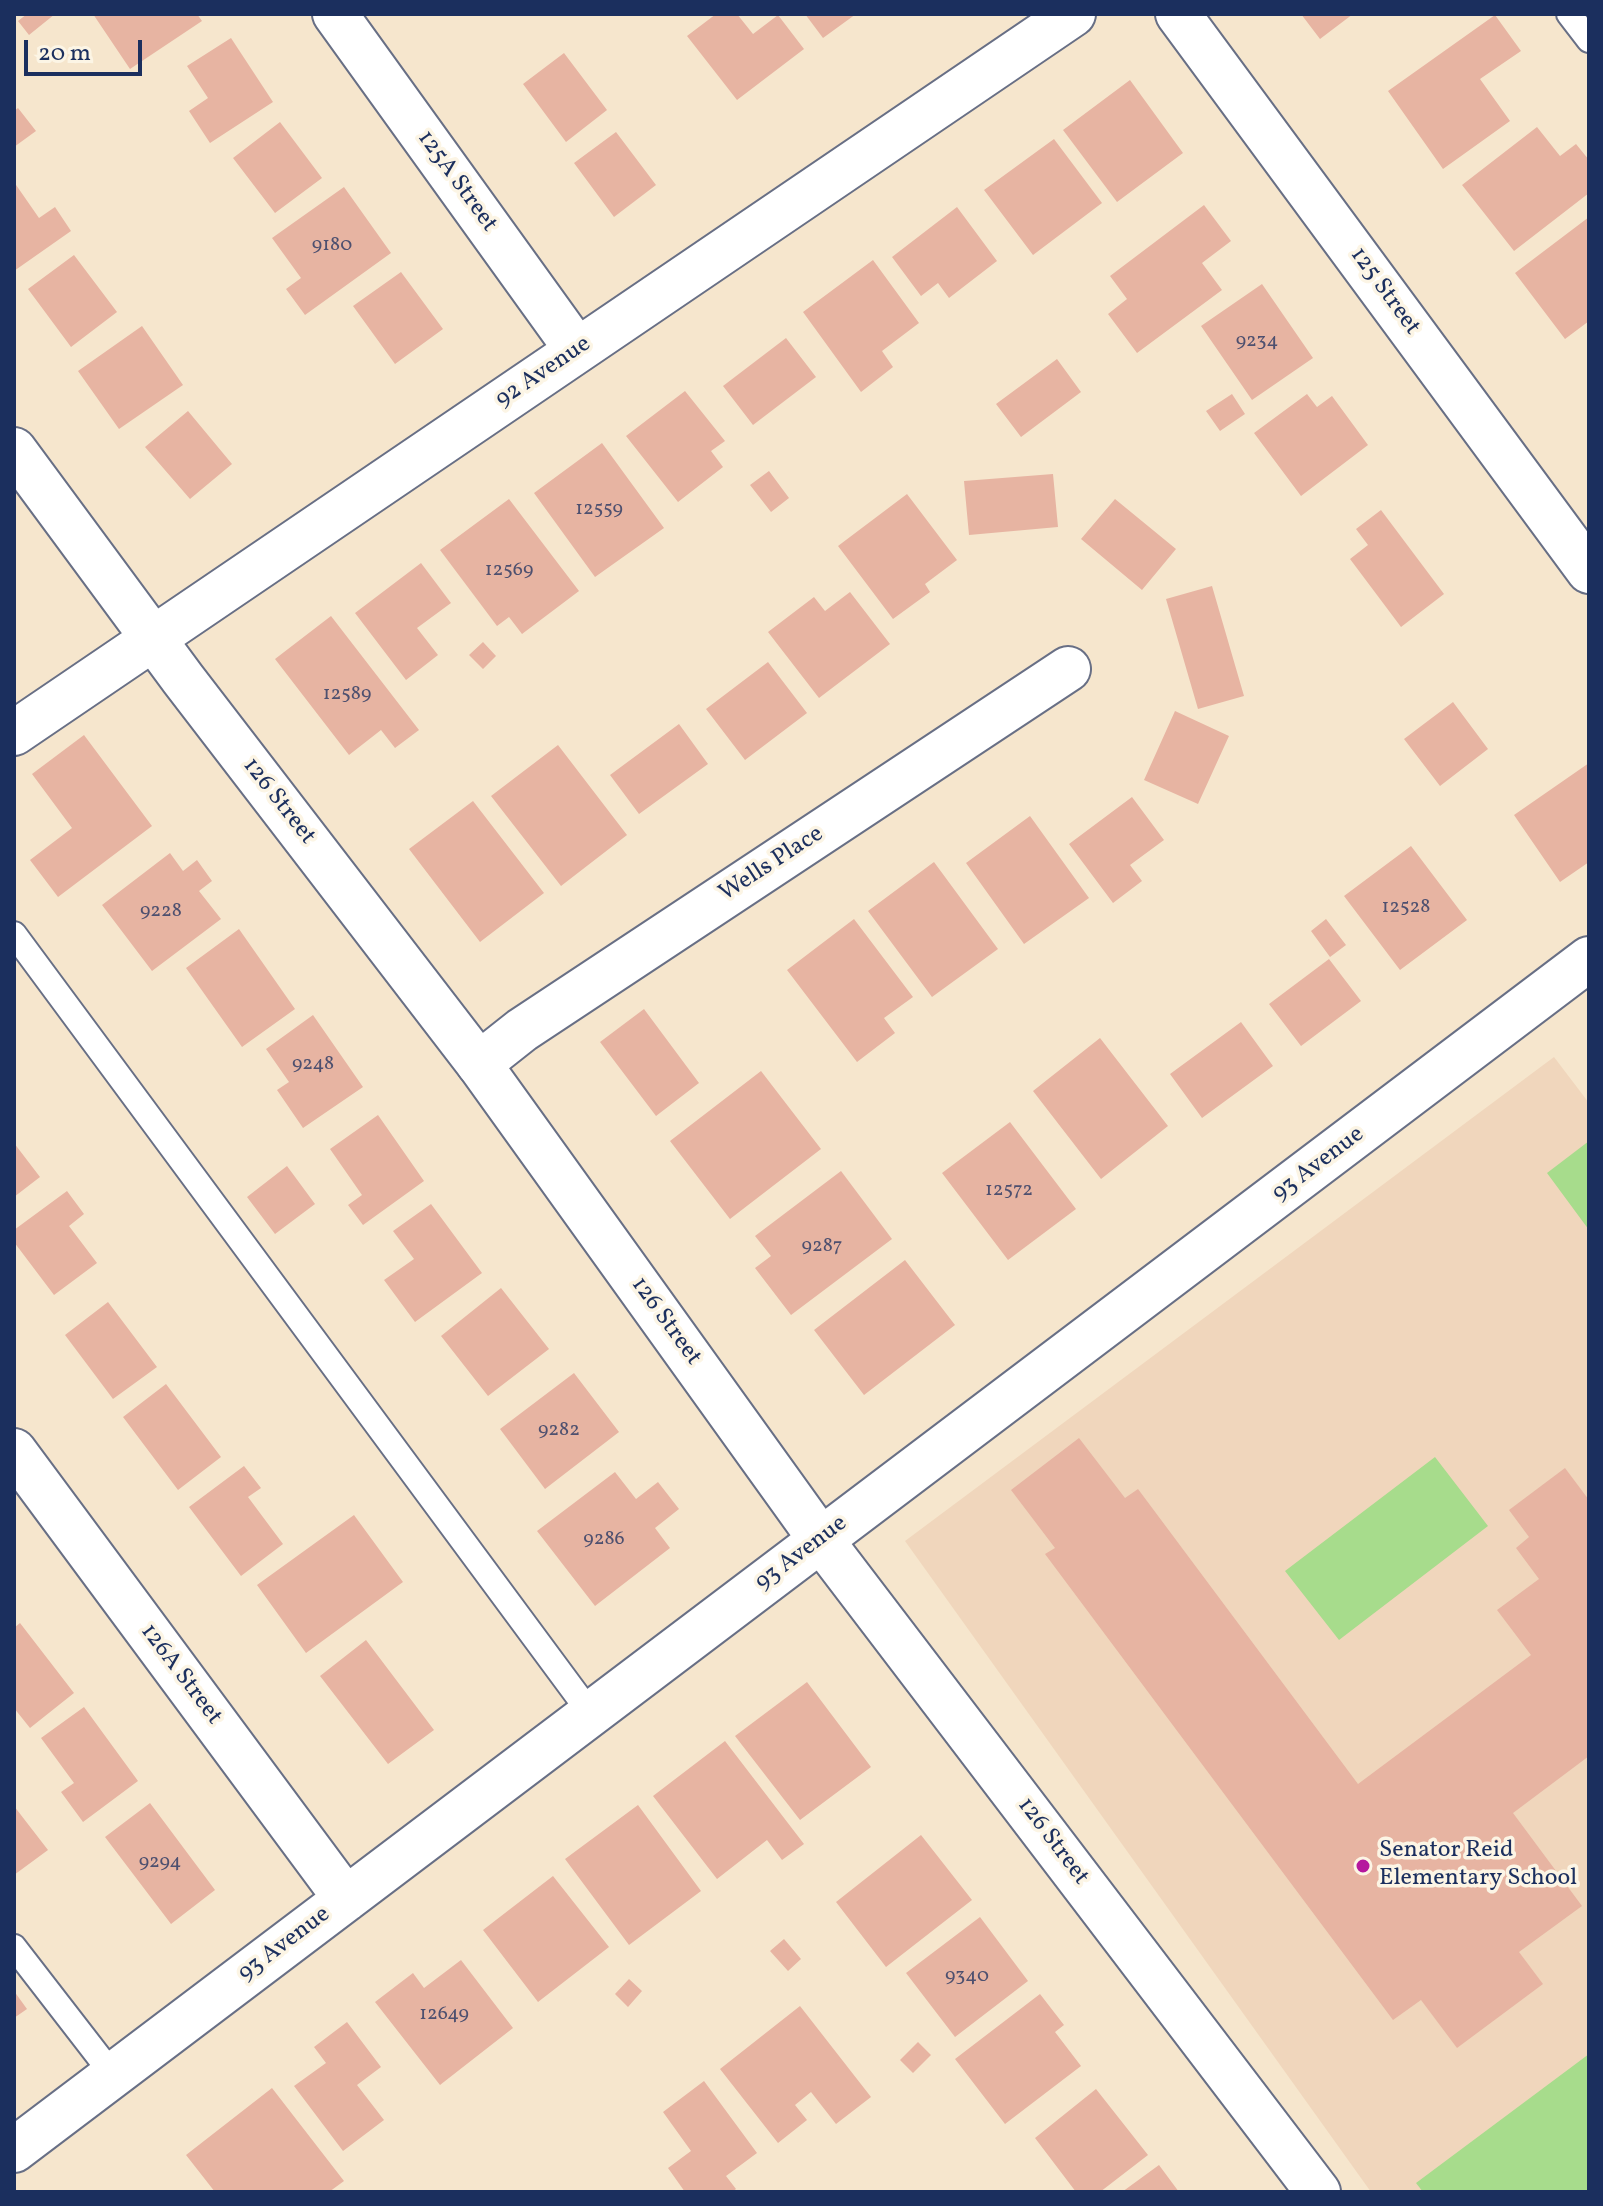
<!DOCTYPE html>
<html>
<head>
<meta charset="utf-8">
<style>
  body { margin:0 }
  #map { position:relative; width:1603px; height:2206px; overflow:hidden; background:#f6e6cd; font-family:Vollkorn,serif }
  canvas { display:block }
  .frame { position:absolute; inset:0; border:16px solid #1b2f5e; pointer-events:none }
  .scale { position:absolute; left:24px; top:40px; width:118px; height:36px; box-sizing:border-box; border:4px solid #1b2f5e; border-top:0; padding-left:10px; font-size:24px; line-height:28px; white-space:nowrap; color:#1b2f5e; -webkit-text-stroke:6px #fcf5e5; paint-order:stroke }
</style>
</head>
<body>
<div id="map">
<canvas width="1603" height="2206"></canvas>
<div class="frame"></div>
<div class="scale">20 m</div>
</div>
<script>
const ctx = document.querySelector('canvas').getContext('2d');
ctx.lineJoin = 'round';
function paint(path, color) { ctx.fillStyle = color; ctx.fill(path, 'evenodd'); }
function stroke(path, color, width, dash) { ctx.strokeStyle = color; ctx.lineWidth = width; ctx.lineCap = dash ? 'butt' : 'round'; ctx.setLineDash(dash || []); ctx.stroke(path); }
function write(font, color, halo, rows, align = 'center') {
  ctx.font = font + ' Vollkorn,serif'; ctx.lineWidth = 7; ctx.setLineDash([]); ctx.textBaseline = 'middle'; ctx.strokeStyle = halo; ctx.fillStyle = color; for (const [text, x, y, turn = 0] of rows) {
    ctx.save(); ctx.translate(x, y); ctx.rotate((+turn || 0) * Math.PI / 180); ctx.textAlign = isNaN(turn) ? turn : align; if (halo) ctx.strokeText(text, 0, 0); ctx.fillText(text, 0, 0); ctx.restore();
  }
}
paint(new Path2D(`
  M 1554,1057 L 1589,1103 L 1589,2192 L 1371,2192 L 905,1541 Z`), '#f0d6bc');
paint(new Path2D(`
  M 1589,1141 L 1589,1230 L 1547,1173 Z
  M 1435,1457 L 1488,1526 L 1339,1640 L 1285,1571 Z
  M 1589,2054 L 1589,2192 L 1423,2192 L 1416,2183 Z`), '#a7dc8c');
paint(new Path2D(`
  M 27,14 L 55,14 L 29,35 L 18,21 Z
  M 93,14 L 197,14 L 202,21 L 130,69 Z
  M 716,14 L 737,14 L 753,34 L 778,15 L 804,49 L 737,100 L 687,36 Z
  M 805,14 L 856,14 L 823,38 Z
  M 1301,14 L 1353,14 L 1320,39 Z
  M 1495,15 L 1521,51 L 1480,79 L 1510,121 L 1443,169 L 1388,91 Z
  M 231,38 L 273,102 L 210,143 L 189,111 L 208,98 L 187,66 Z
  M 564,53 L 607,110 L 566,142 L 523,84 Z
  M 1130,80 L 1183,153 L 1117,202 L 1063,130 Z
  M 18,108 L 36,131 L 14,147 L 14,111 Z
  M 280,122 L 322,178 L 275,213 L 233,158 Z
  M 1537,127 L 1560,156 L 1576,144 L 1589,160 L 1589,193 L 1514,251 L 1462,185 Z
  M 616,132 L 656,185 L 614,217 L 574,163 Z
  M 1054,139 L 1102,203 L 1033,255 L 984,190 Z
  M 14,182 L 39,218 L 55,207 L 71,231 L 14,271 Z
  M 344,187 L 391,253 L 305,315 L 286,289 L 301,278 L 272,238 Z
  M 1204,205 L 1231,241 L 1202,263 L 1222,290 L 1137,353 L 1108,314 L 1127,299 L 1110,276 Z
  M 957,207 L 997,261 L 949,298 L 938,283 L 921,296 L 892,257 Z
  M 1589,217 L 1589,321 L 1565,339 L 1515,273 Z
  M 74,255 L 117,312 L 71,347 L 28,289 Z
  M 873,260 L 919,323 L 882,351 L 893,367 L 861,392 L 803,312 Z
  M 401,272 L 443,329 L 395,364 L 353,306 Z
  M 1262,284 L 1313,358 L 1252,400 L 1201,326 Z
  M 142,326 L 183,385 L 119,429 L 78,371 Z
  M 786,338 L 816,377 L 753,425 L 723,386 Z
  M 1057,359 L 1081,392 L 1021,437 L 996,404 Z
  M 685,391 L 725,441 L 711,451 L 723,467 L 678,502 L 626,436 Z
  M 1232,394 L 1245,414 L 1220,431 L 1206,411 Z
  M 1307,394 L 1317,407 L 1332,396 L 1368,445 L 1301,496 L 1254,433 Z
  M 188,411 L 232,464 L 190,499 L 145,447 Z
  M 602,443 L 664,528 L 595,577 L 534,493 Z
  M 769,471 L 789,498 L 771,512 L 750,485 Z
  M 1053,474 L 1058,527 L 969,535 L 964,481 Z
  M 907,494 L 957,560 L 925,584 L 930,592 L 893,619 L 838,546 Z
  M 509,499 L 579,591 L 522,634 L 509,617 L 497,626 L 440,550 Z
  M 1115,499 L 1176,549 L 1142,590 L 1081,539 Z
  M 1381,510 L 1444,594 L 1401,627 L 1350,559 L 1368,545 L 1356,529 Z
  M 421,563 L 451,603 L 417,628 L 438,655 L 406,680 L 355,613 Z
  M 1212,586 L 1244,696 L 1198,709 L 1166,599 Z
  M 850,592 L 890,644 L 819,698 L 768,632 L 814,597 L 825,611 Z
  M 331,616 L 419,730 L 395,748 L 381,730 L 349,755 L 275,659 Z
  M 483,642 L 496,656 L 483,669 L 469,655 Z
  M 768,662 L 807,713 L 745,760 L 706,709 Z
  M 1453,702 L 1488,749 L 1440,786 L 1404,739 Z
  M 1175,711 L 1229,736 L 1198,804 L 1144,780 Z
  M 679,724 L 708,764 L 639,814 L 610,775 Z
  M 84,735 L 152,826 L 58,897 L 30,860 L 72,828 L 32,774 Z
  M 558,745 L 627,835 L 561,886 L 491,796 Z
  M 1589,763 L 1589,862 L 1560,882 L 1514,815 Z
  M 1132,797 L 1164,840 L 1130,865 L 1142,881 L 1113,903 L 1069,844 Z
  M 473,801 L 544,893 L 480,942 L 409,849 Z
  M 1030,816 L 1089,898 L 1024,944 L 966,863 Z
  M 1411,846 L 1467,920 L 1400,970 L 1344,896 Z
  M 170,853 L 183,871 L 197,860 L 212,881 L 199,891 L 221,919 L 152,971 L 102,905 Z
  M 934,862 L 998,949 L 932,997 L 868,911 Z
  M 854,919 L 913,997 L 884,1018 L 895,1033 L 857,1062 L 787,970 Z
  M 1326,919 L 1346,945 L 1330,957 L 1311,931 Z
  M 239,929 L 295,1009 L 242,1047 L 186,968 Z
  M 1329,959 L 1361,1001 L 1301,1046 L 1269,1004 Z
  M 644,1009 L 699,1083 L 656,1116 L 600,1042 Z
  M 313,1015 L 363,1087 L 303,1128 L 277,1090 L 289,1082 L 266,1049 Z
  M 1241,1022 L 1273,1066 L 1202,1118 L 1170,1074 Z
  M 1100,1038 L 1168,1126 L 1101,1179 L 1033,1091 Z
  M 761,1071 L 821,1149 L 730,1219 L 670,1141 Z
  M 378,1115 L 424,1181 L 363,1225 L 348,1205 L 362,1195 L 330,1149 Z
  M 1010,1122 L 1076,1209 L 1008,1260 L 942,1173 Z
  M 14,1143 L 40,1177 L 14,1197 Z
  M 287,1166 L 315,1204 L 275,1234 L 247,1197 Z
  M 841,1171 L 892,1239 L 791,1315 L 755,1268 L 771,1256 L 755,1236 Z
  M 67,1191 L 84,1214 L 69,1226 L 97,1263 L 54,1295 L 14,1242 L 14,1230 Z
  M 431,1204 L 482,1273 L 415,1322 L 384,1280 L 414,1259 L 393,1231 Z
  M 905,1260 L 955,1325 L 864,1395 L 814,1330 Z
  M 501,1288 L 549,1349 L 488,1396 L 441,1336 Z
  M 108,1302 L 157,1367 L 113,1399 L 65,1335 Z
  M 574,1373 L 619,1432 L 545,1489 L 500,1429 Z
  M 166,1384 L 221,1457 L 178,1490 L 123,1417 Z
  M 1079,1438 L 1125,1498 L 1138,1489 L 1358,1784 L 1531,1655 L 1497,1610 L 1539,1579 L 1516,1548 L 1529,1537 L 1509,1510 L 1565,1468 L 1589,1500 L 1589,1756 L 1513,1813 L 1582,1906 L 1519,1952 L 1543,1984 L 1457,2048 L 1421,2000 L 1393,2020 L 1045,1554 L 1055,1548 L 1011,1490 Z
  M 244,1466 L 261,1488 L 248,1497 L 283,1544 L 241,1576 L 189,1507 Z
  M 615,1472 L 636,1499 L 658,1482 L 679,1509 L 655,1528 L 670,1548 L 595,1606 L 537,1531 Z
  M 354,1515 L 403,1582 L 306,1653 L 257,1585 Z
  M 20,1623 L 74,1693 L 30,1728 L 14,1708 L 14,1628 Z
  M 366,1640 L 434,1730 L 388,1764 L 320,1676 Z
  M 807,1682 L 871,1767 L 800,1820 L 735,1736 Z
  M 84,1707 L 138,1781 L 83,1822 L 61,1792 L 74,1783 L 41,1738 Z
  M 725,1741 L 804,1844 L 782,1860 L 767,1840 L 717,1879 L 653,1796 Z
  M 150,1803 L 215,1890 L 171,1924 L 105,1837 Z
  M 638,1805 L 701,1891 L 629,1945 L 565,1859 Z
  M 14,1806 L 48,1850 L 14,1875 Z
  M 921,1835 L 972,1900 L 886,1967 L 836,1902 Z
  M 553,1876 L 609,1947 L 538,2002 L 483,1930 Z
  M 980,1917 L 1028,1981 L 955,2037 L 906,1973 Z
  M 784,1939 L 801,1959 L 788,1971 L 770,1951 Z
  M 461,1960 L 513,2028 L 440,2085 L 375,2002 L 413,1973 L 424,1988 Z
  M 629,1979 L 642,1991 L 628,2007 L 615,1994 Z
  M 14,1991 L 27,2009 L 14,2018 Z
  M 1040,1994 L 1064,2025 L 1055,2032 L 1081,2066 L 1005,2124 L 955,2059 Z
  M 800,2006 L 871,2097 L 836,2124 L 811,2092 L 795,2105 L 807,2120 L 778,2143 L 720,2069 Z
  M 347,2022 L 381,2067 L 357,2085 L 384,2120 L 343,2151 L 294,2086 L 326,2063 L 314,2047 Z
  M 918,2042 L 931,2055 L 913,2073 L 900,2060 Z
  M 704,2081 L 757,2153 L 726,2176 L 736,2189 L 732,2192 L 685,2192 L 668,2168 L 691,2151 L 663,2112 Z
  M 272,2088 L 344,2181 L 329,2192 L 215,2192 L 186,2155 Z
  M 1096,2089 L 1148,2155 L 1100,2192 L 1076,2192 L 1035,2138 Z
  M 1159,2165 L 1179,2192 L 1122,2192 Z`), '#e7b4a2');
const service = new Path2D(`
  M 1569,14 L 1589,40
  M 14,934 L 591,1714
  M 14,1947 L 113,2075`);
const minor = new Path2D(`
  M 335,14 L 577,350
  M 1178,14 L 1589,571
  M 479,1064 L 522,1030 L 1068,669
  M 14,1451 L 346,1899
  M 14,2150 L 1589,959`);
const tertiary = new Path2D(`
  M 14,450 L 183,679 L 479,1064 L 821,1540 L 1318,2192
  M 14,733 L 1073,14`);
stroke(service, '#686f85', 28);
stroke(minor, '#686f85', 48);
stroke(tertiary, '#686f85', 48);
stroke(service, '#fff', 24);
stroke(minor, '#fff', 44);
stroke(tertiary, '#fff', 44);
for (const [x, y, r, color] of [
  [1363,1866,8,"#b5179e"]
]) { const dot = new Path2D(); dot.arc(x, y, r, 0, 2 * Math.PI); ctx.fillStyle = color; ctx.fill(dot); stroke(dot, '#fcf5e5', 3); }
write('20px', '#4e506f', null, [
  ["9180",332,246],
  ["9234",1257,342],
  ["12559",599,510],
  ["12569",509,571],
  ["12589",347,695],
  ["12528",1406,908],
  ["9228",161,912],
  ["9248",313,1065],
  ["12572",1009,1191],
  ["9287",822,1247],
  ["9282",559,1431],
  ["9286",604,1540],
  ["9294",160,1863],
  ["9340",967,1977],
  ["12649",444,2015]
]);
write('24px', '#1b2f5e', '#fcf5e5', [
  ["125A Street",456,182,54],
  ["125 Street",1384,292,54],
  ["92 Avenue",544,373,-34],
  ["126 Street",278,802,52],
  ["Wells Place",772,865,-33],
  ["93 Avenue",1319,1165,-37],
  ["126 Street",665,1322,54],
  ["93 Avenue",802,1554,-37],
  ["126A Street",180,1675,53],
  ["126 Street",1052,1842,53],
  ["93 Avenue",285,1945,-37]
]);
write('24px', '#1b2f5e', '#fcf5e5', [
  ["Senator Reid",1379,1852],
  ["Elementary School",1379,1880]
], 'left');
</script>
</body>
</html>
